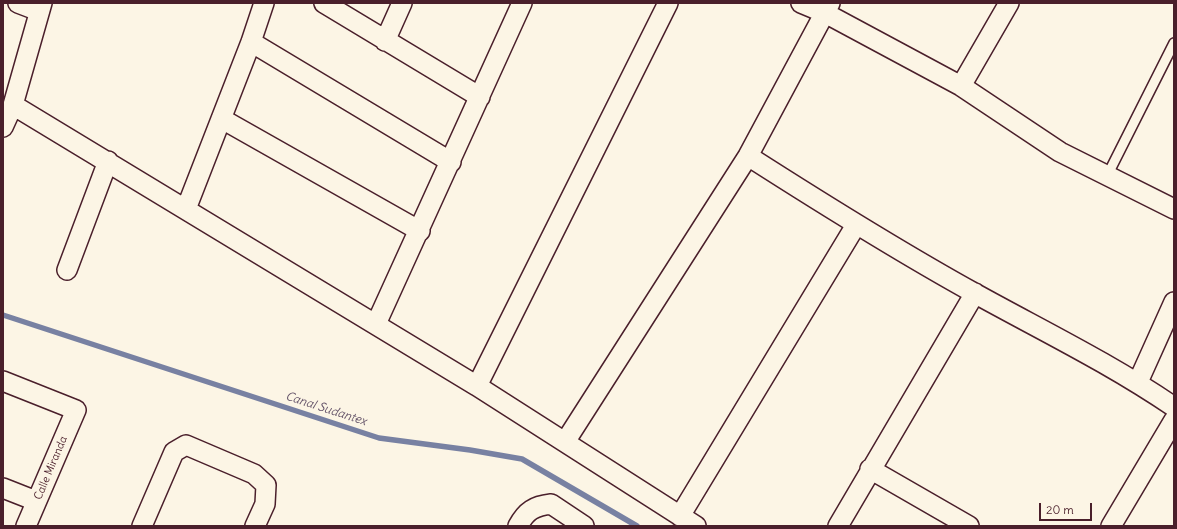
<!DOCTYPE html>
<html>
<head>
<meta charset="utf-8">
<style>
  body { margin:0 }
  #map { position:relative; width:1177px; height:529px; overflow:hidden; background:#fcf5e5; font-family:Delius,sans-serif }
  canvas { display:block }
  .frame { position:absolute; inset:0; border:4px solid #4a1f2b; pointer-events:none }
  .scale { position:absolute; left:1039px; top:503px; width:53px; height:18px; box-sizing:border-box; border:2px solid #4a1f2b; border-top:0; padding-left:5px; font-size:12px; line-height:14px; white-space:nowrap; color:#4a1f2b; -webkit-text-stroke:3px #fcf5e5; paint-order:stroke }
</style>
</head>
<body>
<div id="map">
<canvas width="1177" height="529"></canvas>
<div class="frame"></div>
<div class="scale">20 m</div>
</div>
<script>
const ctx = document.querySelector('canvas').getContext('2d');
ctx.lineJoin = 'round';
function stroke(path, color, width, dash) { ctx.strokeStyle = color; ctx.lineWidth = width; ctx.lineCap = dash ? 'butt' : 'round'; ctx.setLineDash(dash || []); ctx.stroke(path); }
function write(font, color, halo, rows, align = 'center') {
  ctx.font = font + ' Delius,sans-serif'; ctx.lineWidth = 3; ctx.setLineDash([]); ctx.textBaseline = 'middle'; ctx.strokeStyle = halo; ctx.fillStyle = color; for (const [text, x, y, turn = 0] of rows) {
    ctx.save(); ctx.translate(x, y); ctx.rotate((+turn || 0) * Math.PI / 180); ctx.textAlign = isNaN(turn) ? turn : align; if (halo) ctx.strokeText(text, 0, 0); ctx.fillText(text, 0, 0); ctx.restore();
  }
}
stroke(new Path2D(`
  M 3,315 L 379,438 L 470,450 L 522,459 L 637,526`), '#7881a2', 5.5);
const service = new Path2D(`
  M 1107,176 L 1174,43`);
const minor = new Path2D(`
  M 18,3 L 39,11
  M 324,3 L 480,97
  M 801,3 L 825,13 L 961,86 L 1060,152 L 1174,209
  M 385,41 L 402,3
  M 251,42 L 451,162
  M 961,86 L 1009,3
  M 13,105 L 477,386 L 696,526
  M 222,119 L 420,231
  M 3,127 L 13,105 L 42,3
  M 748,156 C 823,204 898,251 976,294 C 1043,331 1111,364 1174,407
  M 186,209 L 251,42 L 264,3
  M 67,270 L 108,161
  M 376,324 L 522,3
  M 3,381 L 76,410 L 26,526
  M 1138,382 L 1174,302
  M 477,386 L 668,3
  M 565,442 L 748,156 L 830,3
  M 870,469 L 969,526
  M 3,488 L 36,501
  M 680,516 L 856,225
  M 142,526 L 174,452 L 186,445 L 254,474 L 266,485 L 265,504 L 255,526
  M 518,526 C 526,511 534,506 551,504 L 584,526
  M 838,526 L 975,293
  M 1111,526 L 1174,420`);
stroke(service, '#4a1f2b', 12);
stroke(minor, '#4a1f2b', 22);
stroke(service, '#fcf5e5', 9);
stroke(minor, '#fcf5e5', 19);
write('11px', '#4a1f2b', '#fcf5e5', [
  ["Calle Miranda",51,468,-67]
]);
write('italic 12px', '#615066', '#fcf5e5', [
  ["Canal Sudantex",326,409,18]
]);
</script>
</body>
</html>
